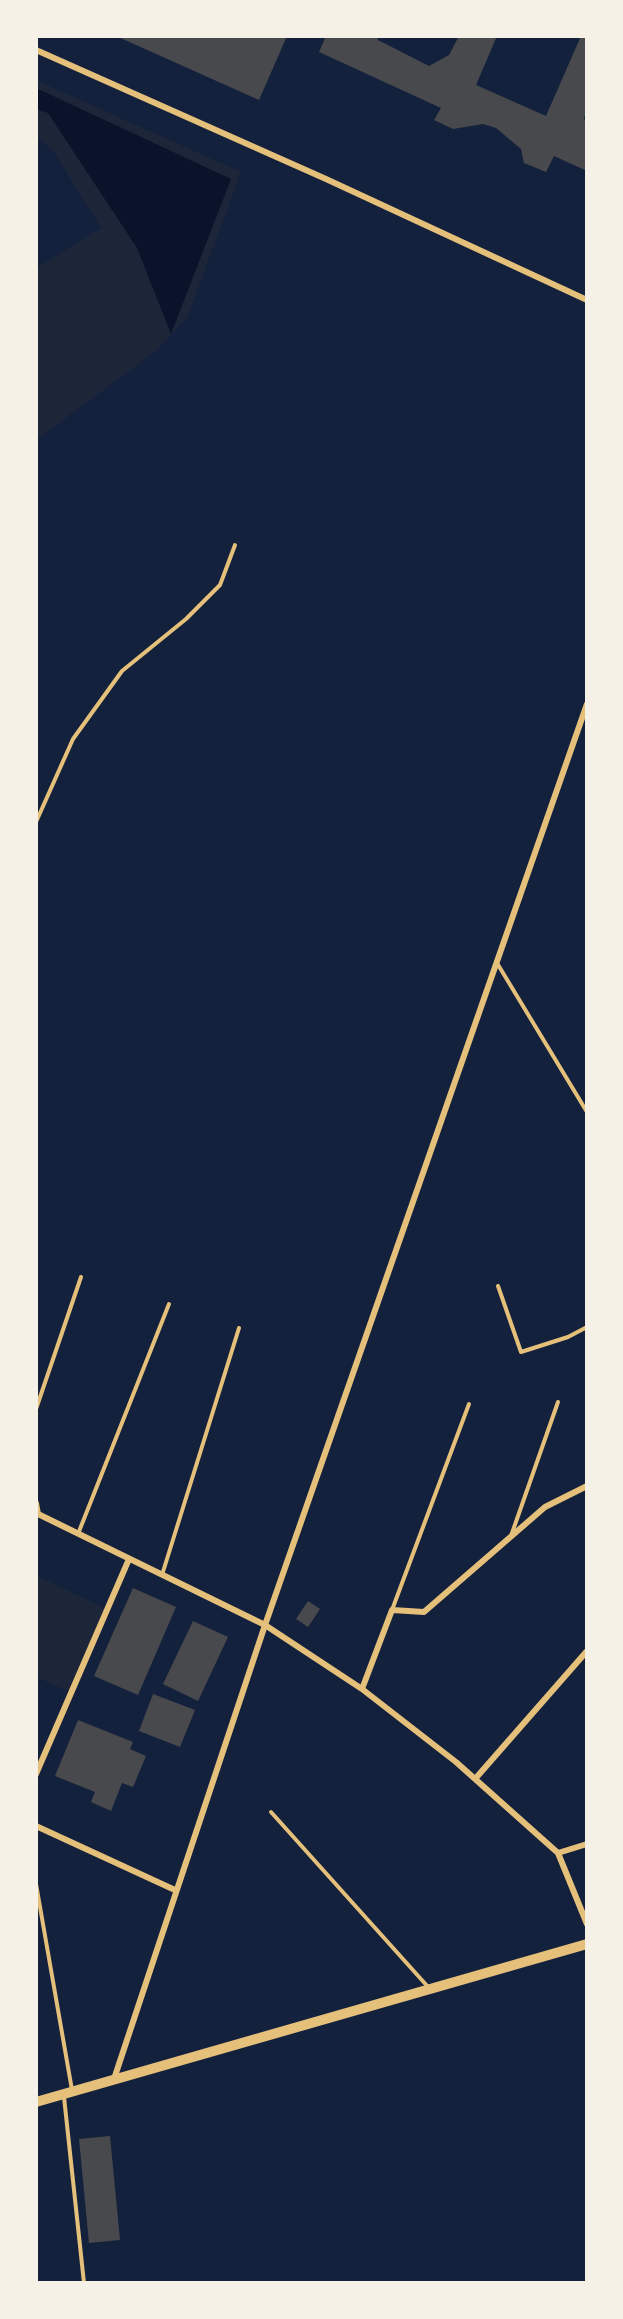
<!DOCTYPE html>
<html>
<head>
<meta charset="utf-8">
<style>
  body { margin:0 }
  #map { position:relative; width:623px; height:2319px; overflow:hidden; background:#14213d; font-family:"Alegreya Sans",sans-serif }
  canvas { display:block }
  .frame { position:absolute; inset:0; border:38px solid #f6f1e7; pointer-events:none }
</style>
</head>
<body>
<div id="map">
<canvas width="623" height="2319"></canvas>
<div class="frame"></div>
</div>
<script>
const ctx = document.querySelector('canvas').getContext('2d');
ctx.lineJoin = 'round';
function paint(path, color) { ctx.fillStyle = color; ctx.fill(path, 'evenodd'); }
function stroke(path, color, width, dash) { ctx.strokeStyle = color; ctx.lineWidth = width; ctx.lineCap = dash ? 'butt' : 'round'; ctx.setLineDash(dash || []); ctx.stroke(path); }
paint(new Path2D(`
  M 36,80 L 241,172 L 187,318 L 155,352 L 36,440 L 36,268 L 101,228 L 54,152 L 36,136 Z
  M 36,1575 L 104,1608 L 72,1693 L 36,1677 Z`), '#1d2539');
paint(new Path2D(`
  M 36,88 L 231,179 L 171,334 L 137,248 L 48,113 L 36,109 Z`), '#0b132b');
paint(new Path2D(`
  M 116,36 L 287,36 L 259,100 Z
  M 326,36 L 377,36 L 378,40 L 429,66 L 449,55 L 459,36 L 497,36 L 476,85 L 546,116 L 581,36 L 587,36 L 587,110 L 584,118 L 587,126 L 587,171 L 554,156 L 546,172 L 524,163 L 521,149 L 496,128 L 483,124 L 453,129 L 434,120 L 441,108 L 319,52 Z
  M 133,1588 L 176,1607 L 138,1695 L 94,1676 Z
  M 308,1601 L 320,1609 L 308,1627 L 296,1619 Z
  M 193,1621 L 228,1637 L 198,1701 L 163,1684 Z
  M 153,1694 L 195,1710 L 180,1747 L 139,1731 Z
  M 78,1720 L 133,1742 L 130,1749 L 146,1756 L 133,1787 L 122,1783 L 111,1811 L 91,1802 L 95,1792 L 55,1776 Z
  M 110,2136 L 120,2240 L 89,2243 L 79,2139 Z`), '#48494c');
stroke(new Path2D(`
  M 36,822 L 73,739 L 122,671 L 186,619 L 220,585 L 235,545
  M 497,963 L 587,1112
  M 498,1286 L 521,1352 L 568,1337 L 587,1327
  M 36,1409 L 81,1277
  M 78,1534 L 169,1304
  M 511,1536 L 558,1402
  M 162,1575 L 239,1328
  M 392,1610 L 469,1404
  M 271,1812 L 429,1988
  M 36,1884 L 72,2090
  M 64,2097 L 84,2283`), '#e5c07b', 4);
stroke(new Path2D(`
  M 36,50 L 326,179 L 587,300
  M 36,1503 L 38,1514
  M 36,1513 L 265,1625 L 362,1689 L 456,1762 L 558,1853 L 587,1924
  M 362,1689 L 392,1610 L 424,1612 L 545,1507 L 587,1486
  M 36,1774 L 129,1559
  M 475,1779 L 587,1651
  M 36,1826 L 175,1890
  M 558,1853 L 587,1844
  M 114,2079 L 265,1625 L 587,704`), '#e5c07b', 6);
stroke(new Path2D(`
  M 36,2102 L 587,1944`), '#e5c07b', 10);
</script>
</body>
</html>
